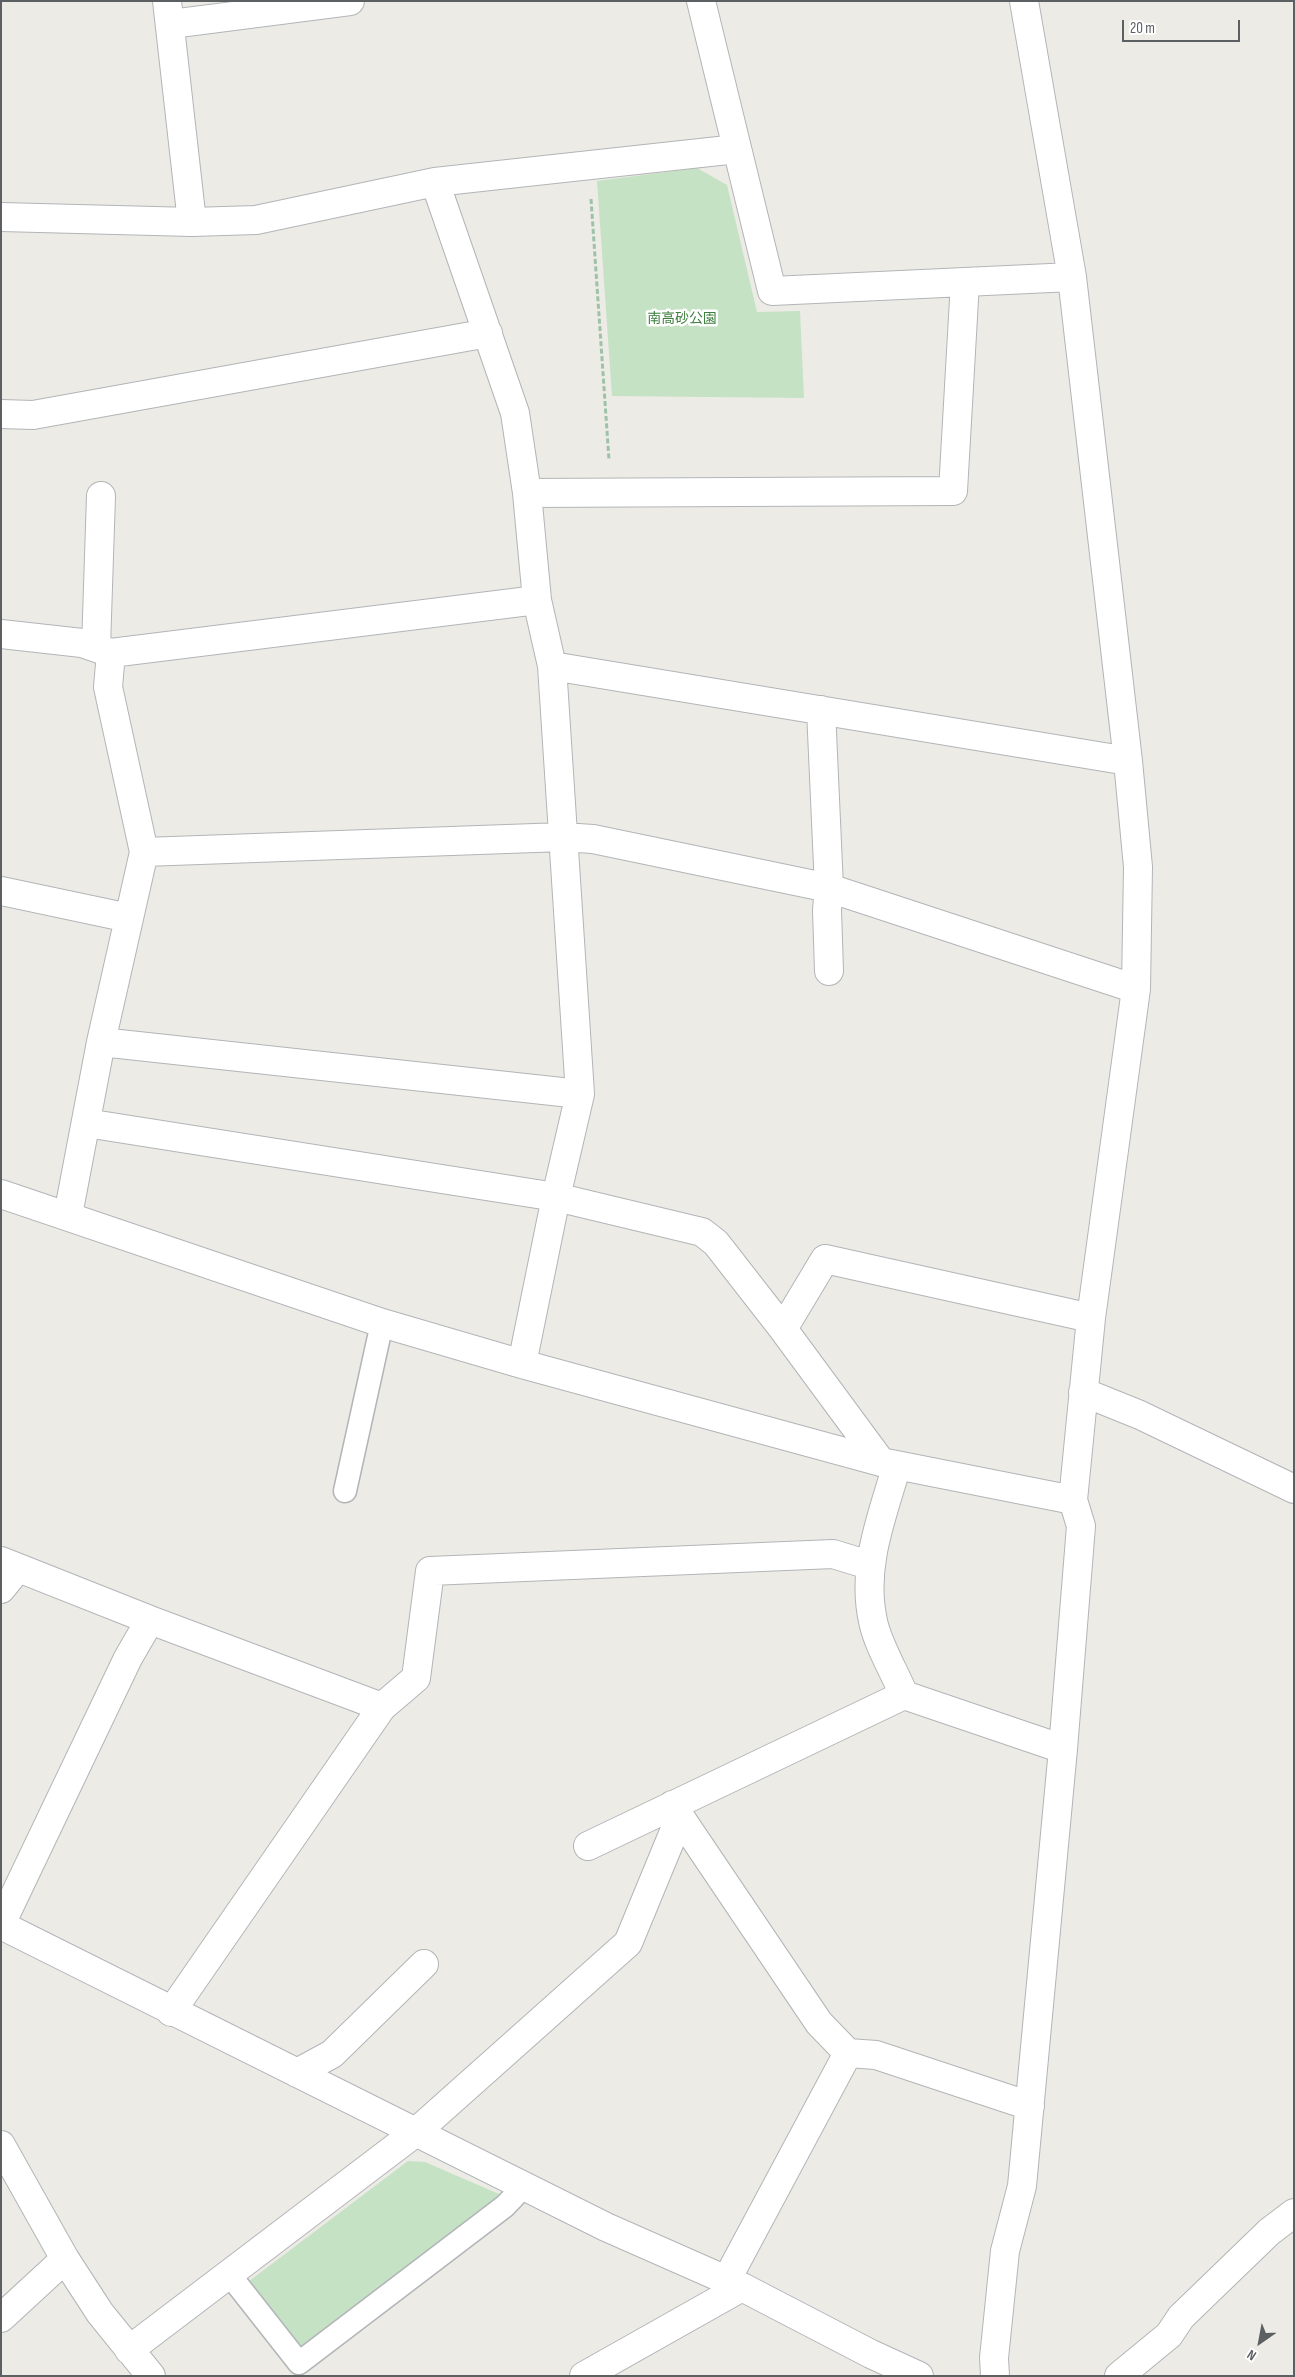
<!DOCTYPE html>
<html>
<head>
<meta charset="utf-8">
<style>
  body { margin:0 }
  #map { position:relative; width:1295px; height:2377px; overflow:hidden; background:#edebe5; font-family:"Sofia Sans Condensed",sans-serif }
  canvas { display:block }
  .frame { position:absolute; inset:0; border:2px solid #5d6063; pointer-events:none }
  .north { position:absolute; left:1235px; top:2317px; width:50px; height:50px; -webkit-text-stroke:4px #fff; paint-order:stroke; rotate:213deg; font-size:14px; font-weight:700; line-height:20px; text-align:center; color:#5d6063 }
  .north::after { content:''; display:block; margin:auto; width:18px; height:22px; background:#5d6063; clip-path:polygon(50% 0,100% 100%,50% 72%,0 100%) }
  .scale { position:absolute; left:1122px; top:20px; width:118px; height:22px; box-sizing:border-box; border:2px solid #5d6063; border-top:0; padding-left:6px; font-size:15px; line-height:18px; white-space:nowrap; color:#5d6063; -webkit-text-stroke:4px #fff; paint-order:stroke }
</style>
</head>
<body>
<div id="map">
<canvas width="1295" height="2377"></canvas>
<div class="frame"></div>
<div class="north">N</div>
<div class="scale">20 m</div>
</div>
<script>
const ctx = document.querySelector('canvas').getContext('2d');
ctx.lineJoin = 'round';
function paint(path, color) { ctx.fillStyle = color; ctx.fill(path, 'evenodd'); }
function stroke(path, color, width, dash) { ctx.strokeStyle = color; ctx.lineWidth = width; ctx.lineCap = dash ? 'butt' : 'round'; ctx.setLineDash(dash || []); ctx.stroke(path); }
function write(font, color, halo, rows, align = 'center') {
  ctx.font = font + ' "Sofia Sans Condensed","Noto Sans JP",sans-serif'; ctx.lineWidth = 5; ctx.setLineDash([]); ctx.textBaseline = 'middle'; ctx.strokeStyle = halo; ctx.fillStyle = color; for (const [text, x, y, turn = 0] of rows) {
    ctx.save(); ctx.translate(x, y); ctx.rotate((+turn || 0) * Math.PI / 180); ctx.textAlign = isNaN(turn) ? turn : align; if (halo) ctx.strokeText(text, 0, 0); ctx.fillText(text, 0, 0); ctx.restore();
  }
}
paint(new Path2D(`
  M 697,168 L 727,185 L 757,312 L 800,311 L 804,398 L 612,396 L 597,181 Z
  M 408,2161 L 425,2162 L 499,2194 L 497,2205 L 307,2348 L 296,2349 L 244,2285 Z`), '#c5e2c4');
const service = new Path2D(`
  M 345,1491 L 382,1323
  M 229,2274 L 299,2363 L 505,2206 L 524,2186`);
const minor = new Path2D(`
  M 167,1 L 192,222
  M 701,1 L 772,291 L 1072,277
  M 171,24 L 350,1
  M 435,182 L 515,413 L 527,493 L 537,600 L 552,666 L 580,1094 L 556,1197 L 522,1364
  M 1,217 L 192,222 L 256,220 L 435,182 L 737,149
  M 1,414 L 33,415 L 488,333
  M 527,493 L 953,491 L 965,282
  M 537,600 L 111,653 L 108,687 L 144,852 L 563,837 L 593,839 L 829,888 L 1136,989
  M 1,634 L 82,643 L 111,653
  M 96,647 L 101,496
  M 552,666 L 1128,761
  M 821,710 L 829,888 L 827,910 L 829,971
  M 1,891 L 129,918
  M 101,1042 L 580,1094
  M 86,1123 L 556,1197 L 702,1232 L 716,1243 L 783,1329 L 881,1462
  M 1,1194 L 382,1323 L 522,1364 L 881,1462 L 1073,1500
  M 68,1215 L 101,1042 L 144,852
  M 783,1329 L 825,1259 L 1091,1318
  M 1083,1392 L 1140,1415 L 1294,1489
  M 897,1465 C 882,1517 861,1567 873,1621 C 877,1643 895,1673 904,1695
  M 1,1561 L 150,1620 L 128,1658 L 1,1924
  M 1,1589 L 18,1568
  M 150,1620 L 382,1707
  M 672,1805 L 819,2023 L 848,2053 L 726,2281
  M 588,1846 L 904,1695 L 1063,1749
  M 1,1925 L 606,2227 L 742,2287 L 871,2354 L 919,2376
  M 171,2012 L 382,1707 L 416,1678 L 430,1571 L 833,1554 L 869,1565
  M 848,2053 L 876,2055 L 1030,2106
  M 297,2073 L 332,2054 L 424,1964
  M 1,2145 L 65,2259 L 100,2313 L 151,2376
  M 1,2318 L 65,2259
  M 129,2350 L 416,2132 L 628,1943 L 680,1817
  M 584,2376 L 742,2287
  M 995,2376 L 994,2358 L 1005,2251 L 1022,2186 L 1063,1749 L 1081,1526 L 1073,1500 L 1091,1318 L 1136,989 L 1138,867 L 1128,761 L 1072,277 L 1024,1
  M 1119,2376 L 1169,2335 L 1181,2317 L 1269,2232 L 1294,2213`);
stroke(service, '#b2b5b8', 25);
stroke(minor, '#b2b5b8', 30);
stroke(new Path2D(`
  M 591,199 L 609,460`), '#9ec2a8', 3, [5, 2.5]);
stroke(service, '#fff', 22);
stroke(minor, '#fff', 28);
write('14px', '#408041', '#fff', [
  ["南高砂公園",682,319]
]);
</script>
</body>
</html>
